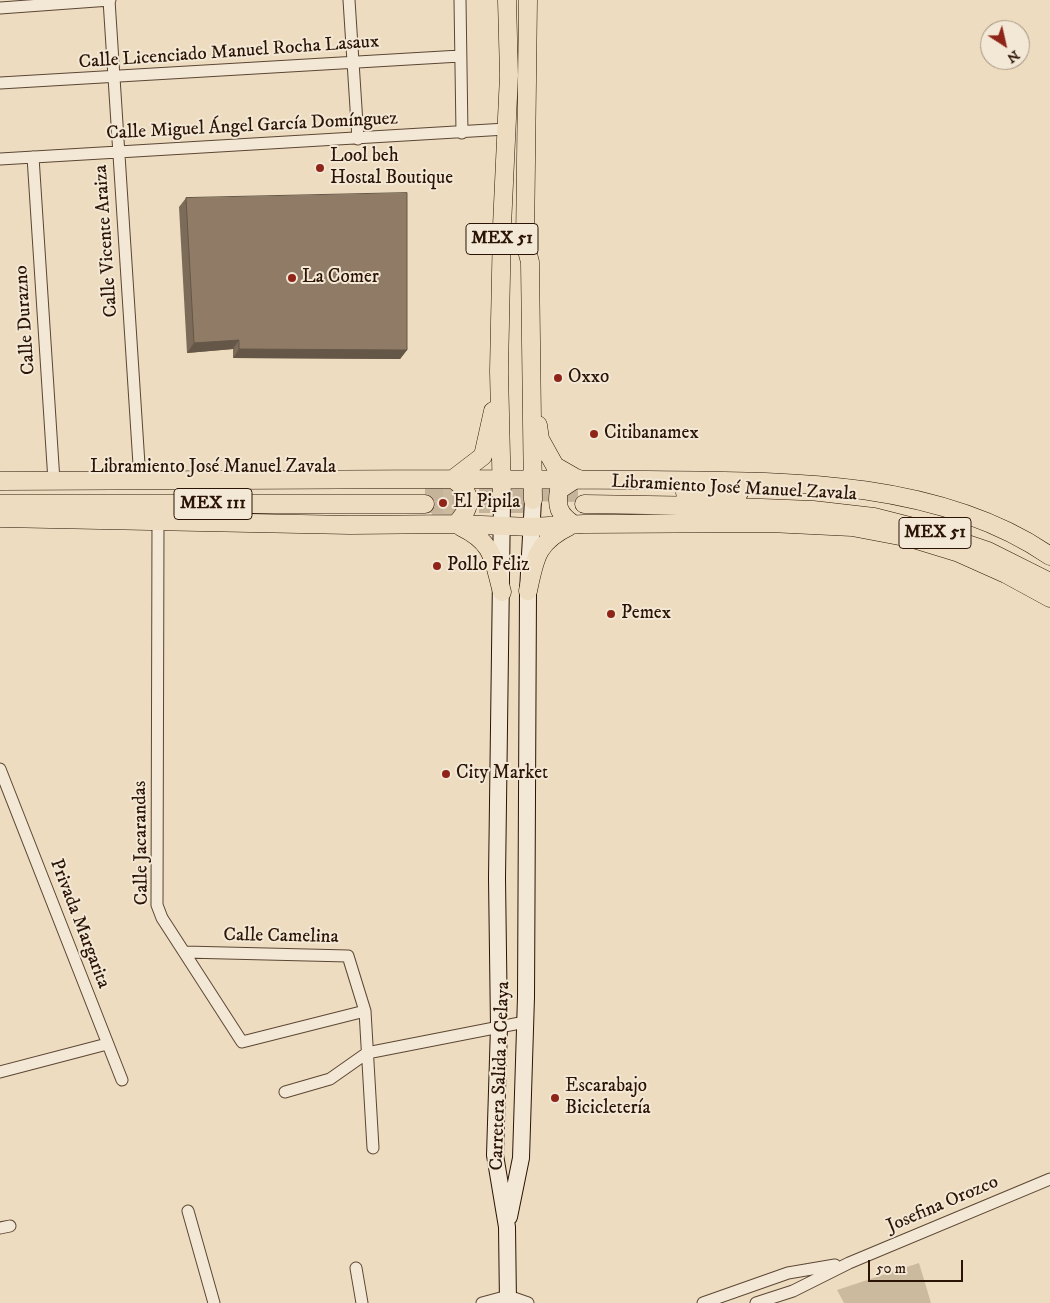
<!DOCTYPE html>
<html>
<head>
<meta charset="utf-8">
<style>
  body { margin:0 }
  #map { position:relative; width:1050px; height:1303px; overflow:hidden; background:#eddcbf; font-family:"IM FELL DW Pica",serif }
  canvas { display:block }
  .north { position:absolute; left:980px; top:20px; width:50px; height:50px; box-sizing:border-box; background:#f3e8d5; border:1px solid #a39382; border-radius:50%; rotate:145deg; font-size:14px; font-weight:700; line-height:20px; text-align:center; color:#2b1405 }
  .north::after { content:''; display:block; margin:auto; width:18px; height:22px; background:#8f2418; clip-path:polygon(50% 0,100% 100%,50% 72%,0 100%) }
  .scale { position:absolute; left:868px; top:1260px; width:95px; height:22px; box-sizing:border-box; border:2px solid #2b1405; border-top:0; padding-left:6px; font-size:15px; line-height:18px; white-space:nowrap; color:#2b1405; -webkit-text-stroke:4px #f3e8d5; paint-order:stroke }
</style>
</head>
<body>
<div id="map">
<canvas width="1050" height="1303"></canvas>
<div class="north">N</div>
<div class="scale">50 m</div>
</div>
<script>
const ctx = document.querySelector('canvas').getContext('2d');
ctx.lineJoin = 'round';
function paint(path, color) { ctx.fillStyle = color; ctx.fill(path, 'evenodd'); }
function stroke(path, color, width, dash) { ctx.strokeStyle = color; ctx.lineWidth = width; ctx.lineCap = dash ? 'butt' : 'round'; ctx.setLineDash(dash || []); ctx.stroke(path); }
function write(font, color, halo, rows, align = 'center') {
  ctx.font = font + ' "IM FELL DW Pica",serif'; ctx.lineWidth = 4; ctx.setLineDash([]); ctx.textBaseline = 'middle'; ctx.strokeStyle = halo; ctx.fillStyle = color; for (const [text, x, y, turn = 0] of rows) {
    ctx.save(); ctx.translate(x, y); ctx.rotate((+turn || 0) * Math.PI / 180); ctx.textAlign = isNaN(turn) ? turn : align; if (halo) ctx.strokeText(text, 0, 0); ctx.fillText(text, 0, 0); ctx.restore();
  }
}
paint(new Path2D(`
  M 454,487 L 463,498 L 454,517 L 432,518 L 431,488 Z
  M 919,1263 L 931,1303 L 844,1303 L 837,1290 Z`), '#ccba9f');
stroke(new Path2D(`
  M 425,491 L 585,493
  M 425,504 L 535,504`), '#c6b49a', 18, [18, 9]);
const minor = new Path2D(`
  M 109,0 L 140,480
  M 349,0 L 358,139
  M 460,0 L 462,133
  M 0,8 L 110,0
  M 0,83 L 460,56
  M 33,157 L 54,481
  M 0,159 L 506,129
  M 158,522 L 157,905 L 162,918 L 242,1042 L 365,1011
  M 0,769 L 122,1080
  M 185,952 L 348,956 L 365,1011 L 373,1148
  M 0,1072 L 107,1044
  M 285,1092 L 330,1079 L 367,1053 L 525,1022
  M 188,1211 L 214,1303
  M 0,1228 L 10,1226
  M 356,1268 L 362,1303
  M 482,1303 L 508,1296 L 528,1303
  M 703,1303 L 788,1273 L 835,1265
  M 756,1303 L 793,1291 L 849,1263 L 1050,1179`);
const secondary = new Path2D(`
  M 502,501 L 497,878 L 499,1027 L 495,1155 L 507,1227 L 508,1303
  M 509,1217 L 521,1158 L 526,997 L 528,591 L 533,500`);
const primary = new Path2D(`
  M 528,0 L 525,243 L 530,262 L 533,500
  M 538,425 L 540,439 L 555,466 L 576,478
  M 453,479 L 483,456 L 493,411
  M 453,479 C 474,494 472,507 456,524
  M 0,481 C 151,481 303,479 454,479 C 519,479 583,480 647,480 C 779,481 937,478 1050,556
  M 685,493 L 739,493
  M 502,501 L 499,371 L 502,226 L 509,75 L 507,0
  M 0,504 L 425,504
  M 584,504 L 710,506 L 813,510 L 874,517 L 929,531 L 988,551 L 1050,582
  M 0,518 L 350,525 L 456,524 L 532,527 L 584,524 L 770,523 L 852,527 L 910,538 L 959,553 L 1006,574 L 1050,598
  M 573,524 C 559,514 556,507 559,490 L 577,478
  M 461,527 C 494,543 493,559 502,592
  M 528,591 C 535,557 537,542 570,526`);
stroke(minor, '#5c4634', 13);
stroke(secondary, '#2b1405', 18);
stroke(primary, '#2b1405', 19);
stroke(minor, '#f3e8d5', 11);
stroke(secondary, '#f3e8d5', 16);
stroke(primary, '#eddcbf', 18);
paint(new Path2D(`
  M 186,198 L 407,350 L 400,359 L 233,358 L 233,349 L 187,353 L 179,207 Z`), '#7c6b58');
paint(new Path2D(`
  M 239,340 L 233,349 L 187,353 L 194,343 Z
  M 239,349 L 407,350 L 400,359 L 233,358 Z`), '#655747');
const building = new Path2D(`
  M 407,193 L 407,350 L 239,349 L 239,340 L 194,343 L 186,198 Z`);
paint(building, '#907c66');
stroke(building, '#655747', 1);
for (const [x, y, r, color] of [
  [320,168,5,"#8f2418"],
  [292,278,5,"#8f2418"],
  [558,378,5,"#8f2418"],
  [594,434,5,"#8f2418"],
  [443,503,5,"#8f2418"],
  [437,566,5,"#8f2418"],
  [611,614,5,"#8f2418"],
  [446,774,5,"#8f2418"],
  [555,1098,5,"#8f2418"]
]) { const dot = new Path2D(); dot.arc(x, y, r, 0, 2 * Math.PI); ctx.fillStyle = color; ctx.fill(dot); stroke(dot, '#f3e8d5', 2); }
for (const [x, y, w] of [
  [502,239,72],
  [213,504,78],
  [935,533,72]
]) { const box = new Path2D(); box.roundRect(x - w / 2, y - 15.5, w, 31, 4); ctx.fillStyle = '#f3e8d5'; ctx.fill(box); stroke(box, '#2b1405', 1); }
write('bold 18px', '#2b1405', null, [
  ["MEX 51",502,239],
  ["MEX 111",213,504],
  ["MEX 51",935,533]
]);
write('19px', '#2b1405', '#f3e8d5', [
  ["Calle Licenciado Manuel Rocha Lasaux",229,53,-4],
  ["Calle Miguel Ángel García Domínguez",252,127,-3],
  ["Calle Vicente Araiza",107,241,-94],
  ["Calle Durazno",26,320,-94],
  ["Libramiento José Manuel Zavala",213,468],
  ["Libramiento José Manuel Zavala",734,489,3],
  ["Calle Jacarandas",142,843,-91],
  ["Privada Margarita",79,924,69],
  ["Calle Camelina",281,937,1],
  ["Carretera Salida a Celaya",501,1076,-88],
  ["Josefina Orozco",943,1205,-23]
]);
write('19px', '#2b1405', '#f3e8d5', [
  ["Lool beh",330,157],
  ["Hostal Boutique",330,179],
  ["La Comer",302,278],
  ["Oxxo",568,378],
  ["Citibanamex",604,434],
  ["El Pipila",453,503],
  ["Pollo Feliz",447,566],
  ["Pemex",621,614],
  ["City Market",456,774],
  ["Escarabajo",565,1087],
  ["Bicicletería",565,1109]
], 'left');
</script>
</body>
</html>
